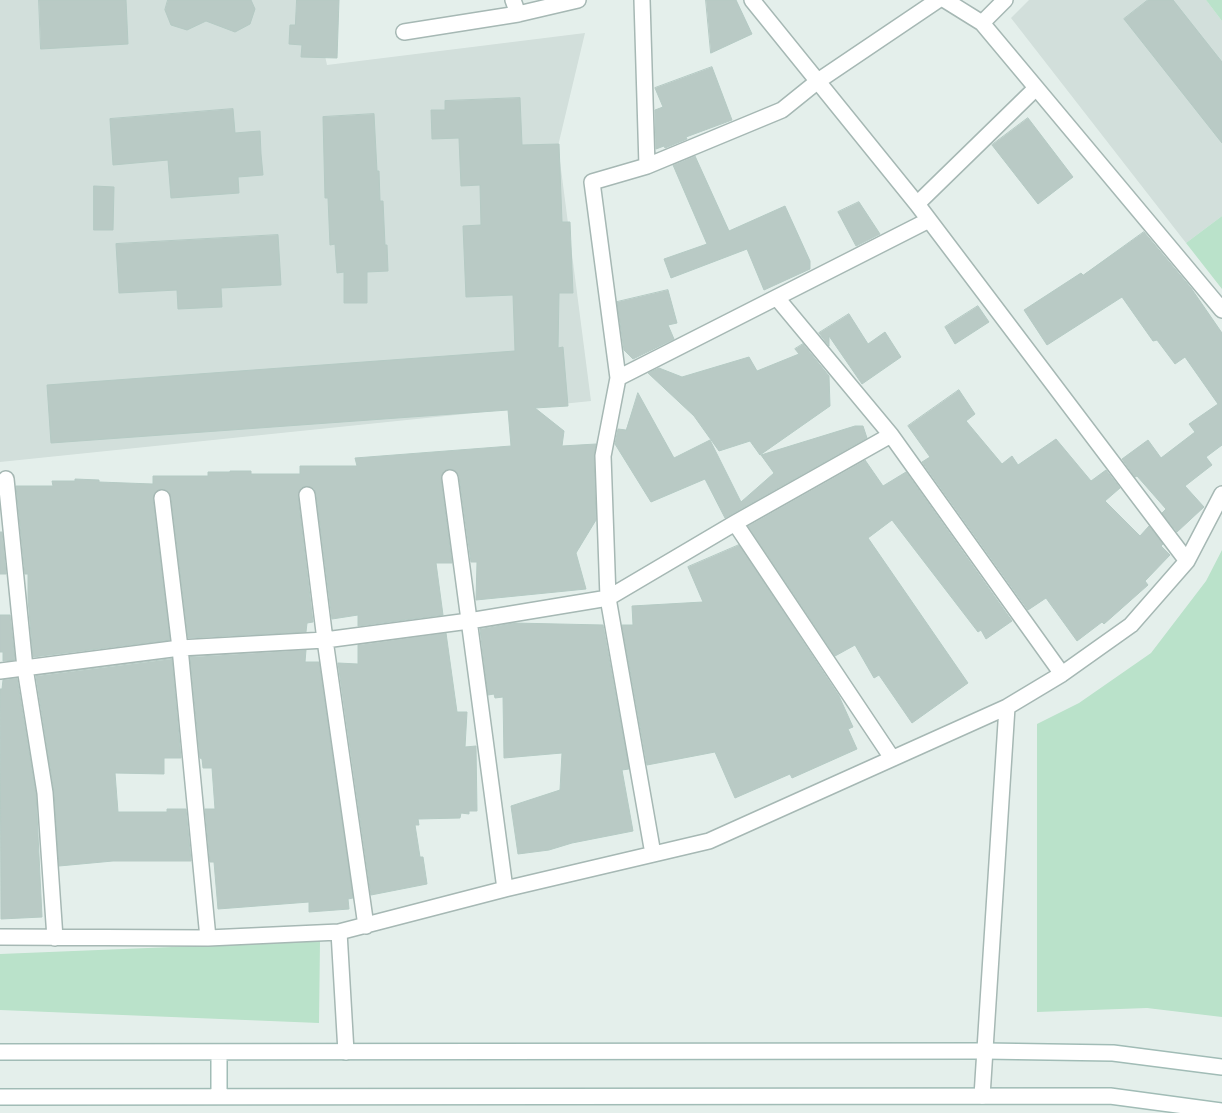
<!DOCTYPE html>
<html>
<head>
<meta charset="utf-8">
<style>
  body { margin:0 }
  canvas { display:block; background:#e4efeb }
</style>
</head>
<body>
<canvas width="1222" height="1113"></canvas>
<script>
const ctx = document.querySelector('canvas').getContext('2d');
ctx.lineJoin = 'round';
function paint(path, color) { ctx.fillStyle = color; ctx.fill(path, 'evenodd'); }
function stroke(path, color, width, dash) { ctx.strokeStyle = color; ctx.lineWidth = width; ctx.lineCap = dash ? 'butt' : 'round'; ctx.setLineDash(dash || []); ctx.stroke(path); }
paint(new Path2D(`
  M 0,0 L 313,0 L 327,65 L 585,33 L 558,146 L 591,401 L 0,462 Z
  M 1029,0 L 1206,0 L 1222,21 L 1222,216 L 1186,243 L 1011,18 Z`), '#d2dfdb');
paint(new Path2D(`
  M 1206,0 L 1222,0 L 1222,21 Z
  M 1222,216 L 1222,289 L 1186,243 Z
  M 1222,550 L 1222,1017 L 1147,1008 L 1037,1012 L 1037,724 L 1079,703 L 1151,653 L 1206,581 Z
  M 320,941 L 319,1023 L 0,1010 L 0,954 Z`), '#bae2ca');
const building = new Path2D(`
  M 39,0 L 126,0 L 128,44 L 41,49 Z
  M 168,0 L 251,0 L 255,9 L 250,24 L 235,32 L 206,21 L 187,30 L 171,25 L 165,10 Z
  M 297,0 L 339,0 L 337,58 L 301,57 L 302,45 L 289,44 L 290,25 L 295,25 Z
  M 706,0 L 736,0 L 752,34 L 711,53 Z
  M 1148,0 L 1173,0 L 1222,62 L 1222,143 L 1124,19 Z
  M 712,67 L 732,120 L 686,137 L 687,139 L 665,148 L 664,146 L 656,149 L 655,110 L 663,107 L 655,88 Z
  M 520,98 L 522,145 L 559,144 L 562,222 L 570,222 L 573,293 L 559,293 L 558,348 L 563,347 L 568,406 L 535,408 L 564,431 L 562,446 L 596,444 L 594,456 L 596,520 L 576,553 L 586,589 L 476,600 L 477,562 L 471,562 L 459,476 L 454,470 L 449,469 L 444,471 L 441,479 L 452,563 L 436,563 L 443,615 L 358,626 L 358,615 L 332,619 L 316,494 L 314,489 L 306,486 L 301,488 L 298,496 L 313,622 L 307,623 L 306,632 L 188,638 L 171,497 L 166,490 L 160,489 L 154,494 L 153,499 L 170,640 L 33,657 L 28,599 L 28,574 L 25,574 L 16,486 L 53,486 L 52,481 L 75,481 L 75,479 L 99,480 L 99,482 L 153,484 L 153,476 L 208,476 L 208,472 L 230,472 L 230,471 L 251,471 L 251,474 L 300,474 L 300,466 L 357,466 L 355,458 L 511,446 L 508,410 L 51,443 L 47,385 L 515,351 L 513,295 L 466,297 L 463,226 L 481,225 L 480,185 L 461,186 L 459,138 L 432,139 L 431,110 L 445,110 L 445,101 Z
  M 233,109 L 235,133 L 260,131 L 261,154 L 263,175 L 238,177 L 239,193 L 171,198 L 168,160 L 113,165 L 110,119 Z
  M 374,114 L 377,171 L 379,171 L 380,201 L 383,201 L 385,245 L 387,245 L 388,271 L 367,272 L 367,303 L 344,303 L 344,272 L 337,273 L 335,244 L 330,245 L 328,198 L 325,198 L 323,117 Z
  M 1028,118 L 1073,177 L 1038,204 L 992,145 Z
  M 695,156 L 729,231 L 785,206 L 810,261 L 810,269 L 764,290 L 747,249 L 671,278 L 664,259 L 707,244 L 673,165 Z
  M 94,186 L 114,187 L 113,230 L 94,230 Z
  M 859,202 L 880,234 L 856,246 L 838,212 Z
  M 1144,232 L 1191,288 L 1222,333 L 1222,445 L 1206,457 L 1212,465 L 1185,486 L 1204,507 L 1177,532 L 1162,513 L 1166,509 L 1137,476 L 1135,477 L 1122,459 L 1148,440 L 1161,458 L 1195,432 L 1189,424 L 1218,404 L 1185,357 L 1175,364 L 1157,340 L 1153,341 L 1122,297 L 1047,345 L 1024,310 L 1081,273 L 1083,275 Z
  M 278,235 L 281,285 L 221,288 L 222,307 L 178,309 L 177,290 L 119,293 L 116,244 Z
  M 668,290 L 677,323 L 668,325 L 674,339 L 633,359 L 624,350 L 617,302 Z
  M 978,306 L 989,322 L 955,344 L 945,327 Z
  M 849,314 L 868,344 L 885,332 L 901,357 L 862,384 L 829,336 L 829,346 L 819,333 Z
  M 803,344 L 829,376 L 830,406 L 760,455 L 750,441 L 719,451 L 694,416 L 648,373 L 659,368 L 682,377 L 749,357 L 757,371 L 799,354 L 795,349 Z
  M 959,390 L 975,414 L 966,421 L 1002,464 L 1012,456 L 1018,465 L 1056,439 L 1091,481 L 1106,470 L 1120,488 L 1105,501 L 1140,536 L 1149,526 L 1163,544 L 1161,546 L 1170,555 L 1145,581 L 1148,585 L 1104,624 L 1102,622 L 1077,641 L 1046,598 L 1028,610 L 922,462 L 930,457 L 908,426 Z
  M 638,393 L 674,458 L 710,440 L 741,502 L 774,473 L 761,455 L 855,426 L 863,426 L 867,438 L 725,518 L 705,479 L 651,502 L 615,444 L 618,429 L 626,430 Z
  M 865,460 L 883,486 L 906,472 L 1012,621 L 986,639 L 981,630 L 978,632 L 892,520 L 868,538 L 968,683 L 912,723 L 879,675 L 874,678 L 855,645 L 835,656 L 748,526 Z
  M 0,532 L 2,532 L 6,574 L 0,574 Z
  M 739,545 L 839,696 L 853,727 L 848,729 L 857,749 L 792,778 L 790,774 L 735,798 L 715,752 L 647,765 L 622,625 L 633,625 L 632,606 L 703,602 L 688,567 Z
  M 0,615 L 10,615 L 15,660 L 3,661 L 3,652 L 0,652 Z
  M 514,623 L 603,625 L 629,769 L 622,770 L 633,831 L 572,843 L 549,850 L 518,854 L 511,806 L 560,790 L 562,753 L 504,758 L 503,697 L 495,698 L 494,694 L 488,695 L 480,629 Z
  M 446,633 L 457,712 L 467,712 L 465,747 L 476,746 L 477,811 L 469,811 L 469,814 L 461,813 L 460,818 L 418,819 L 419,825 L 415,825 L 420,857 L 423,857 L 427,884 L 371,895 L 338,663 L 358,664 L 358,645 Z
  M 306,650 L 305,662 L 319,662 L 353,898 L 348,899 L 349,909 L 309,912 L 309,902 L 218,909 L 214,862 L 210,862 L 205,809 L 215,809 L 212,768 L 203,768 L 202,759 L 200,758 L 190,657 Z
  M 172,659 L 181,758 L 164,758 L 164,774 L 115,773 L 118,812 L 167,812 L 167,809 L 186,809 L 191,861 L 113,861 L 59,866 L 54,792 L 36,676 Z
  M 17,678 L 36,794 L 42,917 L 1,919 L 0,689 L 2,689 L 3,680 Z`);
paint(building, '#b9cac5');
stroke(building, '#b5cac4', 1);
const minor = new Path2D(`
  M 513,0 L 518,14 L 578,0
  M 642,0 L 647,166
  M 752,0 L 917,204 L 1187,561
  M 945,0 L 982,23 L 1222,310
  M 982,23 L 1005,0
  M 404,32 L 518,14
  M 917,204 L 1036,88
  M 777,298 L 891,435 L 1062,674
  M 618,378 L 929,220
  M 450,478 L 505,889
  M 6,479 L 25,668 L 45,793 L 55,938
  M 307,495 L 325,640 L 366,926
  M 162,498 L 180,648 L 208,938
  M 735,523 L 892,758
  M 0,671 L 180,648 L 325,640 L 469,621 L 608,598 L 735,523 L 891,435
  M 653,854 L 608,598 L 603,456 L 618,378 L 592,182 L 647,166 L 782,110 L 818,81 L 938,0
  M 0,937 L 208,938 L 339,932
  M 346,1052 L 339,932 L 505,889 L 709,841 L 1007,707 L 1062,674 L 1131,625 L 1187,561 L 1222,494
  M 982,1096 L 1007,707`);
const secondary = new Path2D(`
  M 0,1052 L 985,1051 L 1113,1053 L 1222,1067
  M 0,1097 L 1110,1096 L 1222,1111
  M 219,1097 L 219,1052`);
stroke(minor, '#a6b8b4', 18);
stroke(secondary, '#a1bcb6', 18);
stroke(minor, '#fff', 15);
stroke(secondary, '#fff', 15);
</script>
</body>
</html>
